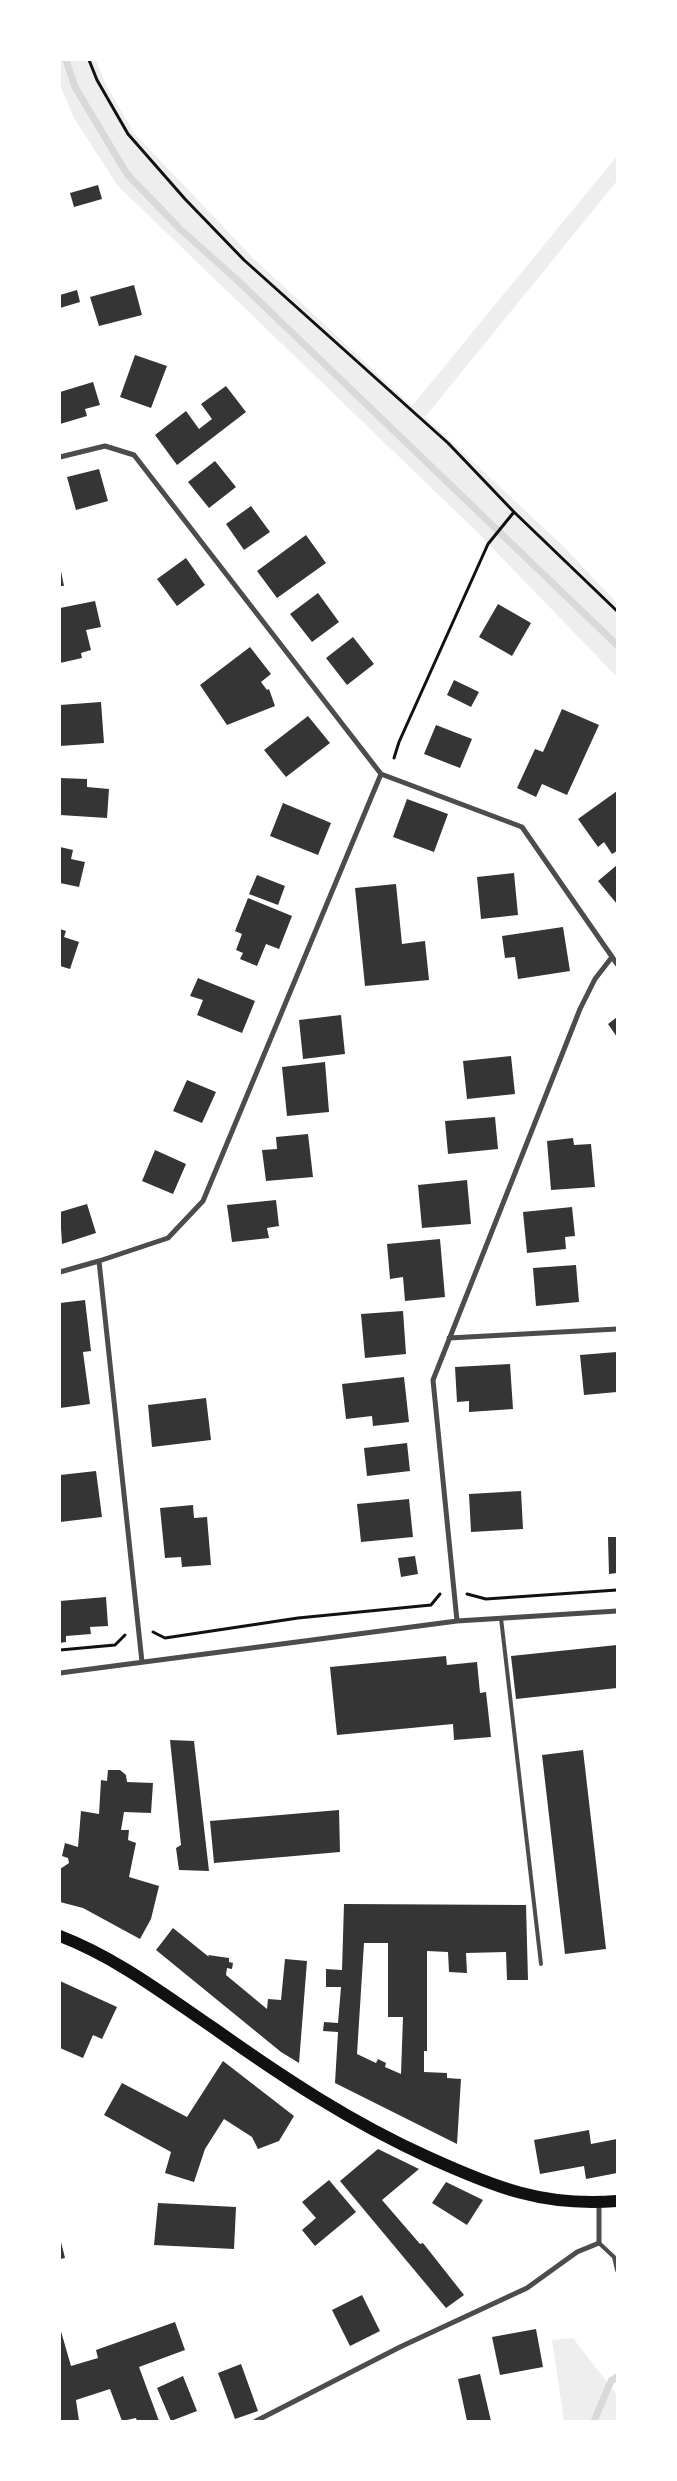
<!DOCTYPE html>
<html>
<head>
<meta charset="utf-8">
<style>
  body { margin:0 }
  #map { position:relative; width:677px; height:2481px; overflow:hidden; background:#fff; font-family:"Noto Serif",serif }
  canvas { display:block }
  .frame { position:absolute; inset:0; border:61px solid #fff; pointer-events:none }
</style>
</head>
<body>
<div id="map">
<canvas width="677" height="2481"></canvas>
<div class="frame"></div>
</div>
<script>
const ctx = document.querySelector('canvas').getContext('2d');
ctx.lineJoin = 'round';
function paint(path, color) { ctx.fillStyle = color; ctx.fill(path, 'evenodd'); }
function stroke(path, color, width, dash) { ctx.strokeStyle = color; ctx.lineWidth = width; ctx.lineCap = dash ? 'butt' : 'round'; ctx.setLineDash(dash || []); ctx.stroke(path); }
paint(new Path2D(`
  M 60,60 L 96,60 L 106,85 L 134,133 L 253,258 L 412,406 L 617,156 L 617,181 L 425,417 L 562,545 L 617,603 L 617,677 L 476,531 L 117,185 L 74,118 L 60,85 Z
  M 573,2338 L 617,2395 L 617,2421 L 564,2421 L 552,2340 Z`), '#eee');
stroke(new Path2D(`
  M 66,60 L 75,87 L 127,174 L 180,229 L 235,278 L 617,645
  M 594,2421 L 611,2381 L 617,2377`), '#d9d9d9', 7);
paint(new Path2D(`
  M 98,185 L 102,199 L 74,207 L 70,193 Z
  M 134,285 L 142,315 L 99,326 L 90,297 Z
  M 77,290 L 80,302 L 60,308 L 60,295 Z
  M 135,355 L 167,366 L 151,408 L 120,397 Z
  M 93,382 L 100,405 L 85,409 L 87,416 L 60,424 L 60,392 Z
  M 226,386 L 246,412 L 177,465 L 155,435 L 186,411 L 199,429 L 212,419 L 201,404 Z
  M 215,461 L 236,487 L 209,508 L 188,482 Z
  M 99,469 L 108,501 L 76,510 L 67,477 Z
  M 251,506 L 270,532 L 244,550 L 226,524 Z
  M 306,535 L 326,563 L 277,598 L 257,571 Z
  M 186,558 L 205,585 L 177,606 L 157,579 Z
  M 61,571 L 64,586 L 60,586 L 60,572 Z
  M 318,593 L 339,622 L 312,642 L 290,614 Z
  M 95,601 L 101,627 L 86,630 L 91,650 L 81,653 L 82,658 L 60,663 L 60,608 Z
  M 498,604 L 531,623 L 512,656 L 479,637 Z
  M 353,637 L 374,664 L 347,685 L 326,658 Z
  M 250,647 L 271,674 L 261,682 L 267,690 L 269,689 L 275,706 L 227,725 L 200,685 Z
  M 454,680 L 479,692 L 471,707 L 447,695 Z
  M 101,702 L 104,743 L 60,746 L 60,705 Z
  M 562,709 L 599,725 L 567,795 L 542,784 L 536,797 L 517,788 L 535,749 L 543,752 Z
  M 308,716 L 330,743 L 286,777 L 264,750 Z
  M 436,725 L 472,739 L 460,768 L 424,754 Z
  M 60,778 L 87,779 L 87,787 L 109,789 L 107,818 L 60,815 Z
  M 617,791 L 617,851 L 612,854 L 604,842 L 598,847 L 578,819 Z
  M 407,799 L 448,814 L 434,852 L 393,837 Z
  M 283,803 L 331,823 L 318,855 L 270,836 Z
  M 60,847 L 73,850 L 71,859 L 85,862 L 79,887 L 60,883 Z
  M 617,865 L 617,904 L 598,881 Z
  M 514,873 L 518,915 L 481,919 L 477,877 Z
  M 257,875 L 285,886 L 278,905 L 249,894 Z
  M 396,884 L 402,944 L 425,941 L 429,980 L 365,986 L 355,888 Z
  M 248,898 L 292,916 L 279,949 L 266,944 L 257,966 L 240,959 L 243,953 L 236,950 L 242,934 L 235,931 Z
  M 563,927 L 570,971 L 518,979 L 515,957 L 505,958 L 502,936 Z
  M 60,929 L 66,931 L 64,937 L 79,942 L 70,969 L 60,966 Z
  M 198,978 L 255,1001 L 242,1033 L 197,1015 L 203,1000 L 190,996 Z
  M 341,1015 L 345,1054 L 303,1059 L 299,1020 Z
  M 617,1017 L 617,1037 L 608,1024 Z
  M 511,1056 L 515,1094 L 467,1099 L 463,1061 Z
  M 325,1062 L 329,1112 L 287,1116 L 282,1067 Z
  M 187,1080 L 216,1092 L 202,1123 L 173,1111 Z
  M 495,1117 L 498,1149 L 448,1154 L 445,1121 Z
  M 308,1134 L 313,1177 L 266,1181 L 262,1150 L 277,1149 L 276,1137 Z
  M 573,1138 L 574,1145 L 591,1144 L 595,1187 L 551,1190 L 547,1141 Z
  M 155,1150 L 186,1164 L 173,1194 L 142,1181 Z
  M 467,1180 L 471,1224 L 422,1228 L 418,1185 Z
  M 276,1200 L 279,1226 L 267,1228 L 269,1238 L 232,1242 L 227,1205 Z
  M 87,1204 L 96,1233 L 62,1244 L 60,1212 Z
  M 572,1207 L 575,1236 L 565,1237 L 566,1249 L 527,1253 L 523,1212 Z
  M 440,1239 L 445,1297 L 405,1301 L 403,1277 L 390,1279 L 387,1244 Z
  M 576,1265 L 579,1302 L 536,1306 L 533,1268 Z
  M 85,1300 L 91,1351 L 83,1352 L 90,1404 L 60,1408 L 60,1303 Z
  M 403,1311 L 406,1354 L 365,1358 L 361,1314 Z
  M 617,1352 L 617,1392 L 584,1395 L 580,1355 Z
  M 510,1364 L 513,1409 L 469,1412 L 469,1401 L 457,1402 L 455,1367 Z
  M 404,1377 L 409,1422 L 373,1426 L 372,1416 L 346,1419 L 342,1384 Z
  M 206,1398 L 211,1440 L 152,1447 L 148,1405 Z
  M 407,1443 L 410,1471 L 367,1476 L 364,1448 Z
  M 96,1471 L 102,1517 L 60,1522 L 60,1475 Z
  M 521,1491 L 523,1529 L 471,1532 L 469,1494 Z
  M 409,1499 L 413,1537 L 361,1542 L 357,1504 Z
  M 193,1505 L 194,1518 L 207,1517 L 211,1565 L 182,1567 L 181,1557 L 165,1558 L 160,1508 Z
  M 608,1537 L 617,1537 L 617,1573 L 609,1574 Z
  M 415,1556 L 418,1574 L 401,1577 L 398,1558 Z
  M 106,1597 L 108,1626 L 90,1627 L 91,1634 L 66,1636 L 66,1642 L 60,1643 L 60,1601 Z
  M 617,1645 L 617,1688 L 516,1699 L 511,1656 Z
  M 446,1656 L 447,1665 L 477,1662 L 480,1693 L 486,1692 L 491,1737 L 454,1740 L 453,1724 L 337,1735 L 330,1667 Z
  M 170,1740 L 194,1741 L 209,1871 L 179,1870 L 176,1848 L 181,1845 Z
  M 583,1750 L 606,1949 L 565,1954 L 542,1755 Z
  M 108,1770 L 120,1770 L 126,1775 L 127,1782 L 153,1783 L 151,1813 L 124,1812 L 121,1830 L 129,1830 L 128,1840 L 136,1843 L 129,1877 L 159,1886 L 151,1919 L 140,1939 L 83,1908 L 60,1902 L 60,1869 L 69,1863 L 68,1858 L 62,1856 L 65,1843 L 78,1847 L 81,1811 L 99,1814 L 101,1780 L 107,1781 Z
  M 339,1810 L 340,1852 L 214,1863 L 210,1821 Z
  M 344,1904 L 526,1905 L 528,1980 L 507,1980 L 506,1952 L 466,1953 L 467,1973 L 449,1972 L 448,1952 L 427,1951 L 427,2051 L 424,2051 L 424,2072 L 447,2073 L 447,2078 L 461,2079 L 457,2144 L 335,2083 L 338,2032 L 323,2031 L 324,2022 L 338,2023 L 341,1987 L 326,1987 L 326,1969 L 342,1970 ZM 364,1943 L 388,1943 L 388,2017 L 403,2017 L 401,2074 L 385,2067 L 386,2063 L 378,2059 L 376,2063 L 357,2054 Z
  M 173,1928 L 209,1957 L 208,1955 L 229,1958 L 229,1962 L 233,1963 L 232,1969 L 227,1968 L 226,1975 L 267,2009 L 268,1999 L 281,2000 L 285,1959 L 307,1961 L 299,2063 L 281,2052 L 156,1950 Z
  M 60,1981 L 117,2007 L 102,2039 L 93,2035 L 83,2058 L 60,2048 Z
  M 223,2061 L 294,2116 L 279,2141 L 258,2149 L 252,2137 L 224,2119 L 205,2149 L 194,2182 L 165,2173 L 171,2152 L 104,2115 L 122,2083 L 187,2117 Z
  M 589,2130 L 591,2144 L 617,2139 L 617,2173 L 586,2179 L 584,2166 L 540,2174 L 534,2140 Z
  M 378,2149 L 419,2169 L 382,2200 L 420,2244 L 423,2243 L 464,2295 L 446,2308 L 340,2181 Z
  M 329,2180 L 356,2212 L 315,2246 L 302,2230 L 316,2218 L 302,2202 Z
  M 446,2182 L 483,2200 L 467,2225 L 432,2203 Z
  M 158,2203 L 236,2207 L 234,2249 L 154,2245 Z
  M 60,2238 L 65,2258 L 60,2259 Z
  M 362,2295 L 380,2331 L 350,2346 L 332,2310 Z
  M 175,2322 L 185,2350 L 139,2367 L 159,2421 L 137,2421 L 136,2418 L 122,2421 L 110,2389 L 76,2400 L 79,2421 L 60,2421 L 60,2328 L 71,2366 L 98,2358 L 96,2350 Z
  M 536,2329 L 543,2367 L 500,2375 L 492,2337 Z
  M 241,2364 L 258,2411 L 235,2419 L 218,2373 Z
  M 480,2374 L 491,2421 L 467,2421 L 458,2379 Z
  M 183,2376 L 197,2411 L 171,2421 L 157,2388 Z`), '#353535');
stroke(new Path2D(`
  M 89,60 L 97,80 L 128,134 L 185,199 L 244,260 L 448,443 L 514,512 L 617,611
  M 394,758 L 399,742 L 488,544 L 514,512
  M 467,1594 L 486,1599 L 617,1590
  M 153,1632 L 165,1638 L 298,1618 L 431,1605 L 440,1594
  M 60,1650 L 115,1645 L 125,1635`), '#111', 3);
stroke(new Path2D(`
  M 501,1618 L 541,1964
  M 599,2243 L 614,2257 L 617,2270`), '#4c4c4c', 4);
stroke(new Path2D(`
  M 60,457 L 105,446 L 134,455 L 381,774 L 203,1201 L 168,1238 L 99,1261 L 60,1272
  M 381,774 L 522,827 L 617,964
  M 99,1261 L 142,1662
  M 449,1338 L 617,1329
  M 457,1621 L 433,1380 L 580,1009 L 595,979 L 612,957
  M 60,1673 L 457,1621 L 617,1611
  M 256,2421 L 400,2347 L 527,2288 L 577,2252 L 599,2243 L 599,2203`), '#4c4c4c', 5);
stroke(new Path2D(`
  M 60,1936 C 117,1958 165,1995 215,2029 C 284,2078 351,2122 428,2157 C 494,2187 543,2207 617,2201`), '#111', 12);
</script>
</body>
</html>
